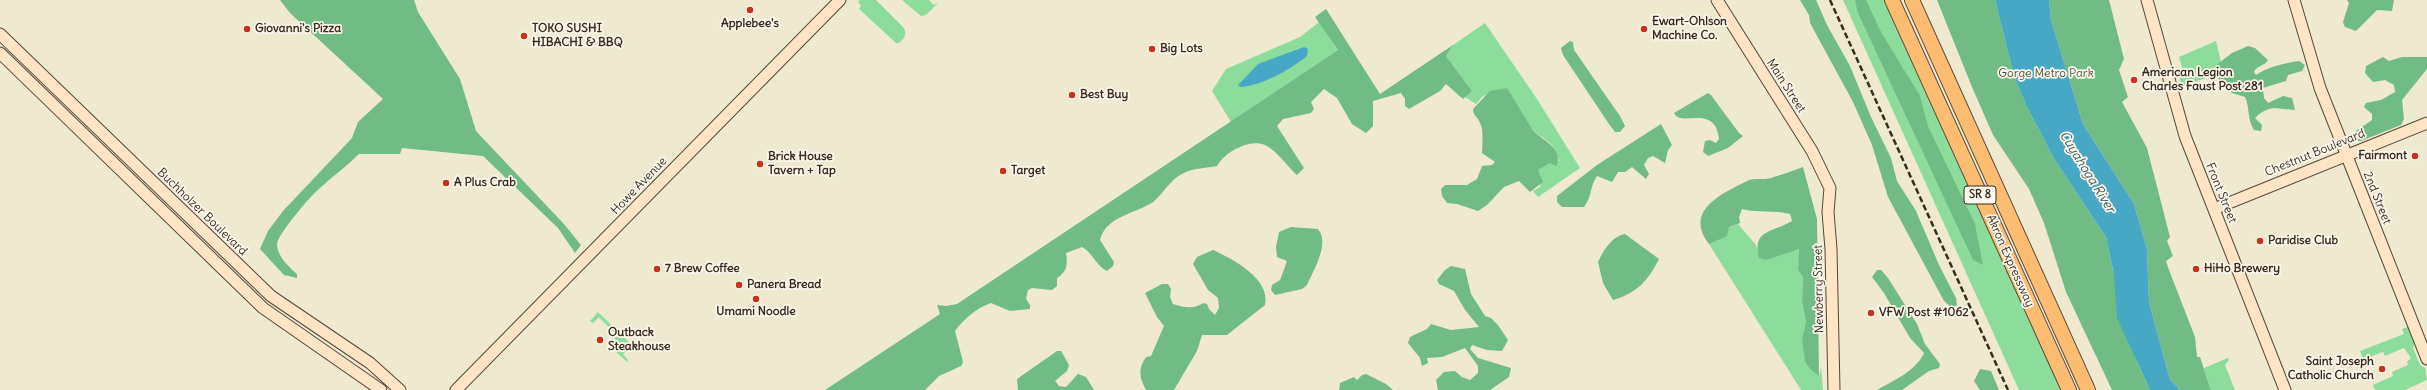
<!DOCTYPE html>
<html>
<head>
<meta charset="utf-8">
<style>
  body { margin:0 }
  canvas { display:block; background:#efe9d0 }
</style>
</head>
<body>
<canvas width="2427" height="390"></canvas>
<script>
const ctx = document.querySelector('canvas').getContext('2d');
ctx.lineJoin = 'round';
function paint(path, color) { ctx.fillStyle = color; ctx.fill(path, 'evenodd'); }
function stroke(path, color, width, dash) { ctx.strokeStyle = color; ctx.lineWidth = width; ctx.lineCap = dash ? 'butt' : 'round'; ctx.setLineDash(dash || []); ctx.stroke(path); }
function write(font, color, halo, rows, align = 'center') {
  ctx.font = font + ' Delius,sans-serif'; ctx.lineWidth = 3.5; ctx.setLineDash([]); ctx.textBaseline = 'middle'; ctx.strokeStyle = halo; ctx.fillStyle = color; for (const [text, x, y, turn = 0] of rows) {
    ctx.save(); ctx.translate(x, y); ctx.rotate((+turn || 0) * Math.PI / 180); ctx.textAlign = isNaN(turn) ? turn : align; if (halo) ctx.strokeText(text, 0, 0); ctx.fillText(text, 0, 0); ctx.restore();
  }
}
paint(new Path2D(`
  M 860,0 L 876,0 L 904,28 C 907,35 904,39 899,43 L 896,43 L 859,9 L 861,6 L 858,2 Z
  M 902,0 L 929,0 L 934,5 L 939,2 L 926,15 L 921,16 Z
  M 1843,0 L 1885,0 L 2061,390 L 2019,390 Z
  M 1319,22 L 1338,50 L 1231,122 L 1212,91 L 1226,69 L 1300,37 Z
  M 1485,23 L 1537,99 L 1580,168 L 1538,197 L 1533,191 L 1540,187 L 1541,177 L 1537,170 L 1550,163 L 1559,161 C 1556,142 1545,141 1534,131 C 1525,123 1515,99 1507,88 L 1483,96 L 1476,104 L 1465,97 L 1472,91 L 1446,56 L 1453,45 Z
  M 2216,41 L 2221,62 L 2215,66 L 2216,74 L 2182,87 L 2178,73 L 2183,70 L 2179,57 Z
  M 1738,224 L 1756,245 L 1760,258 L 1799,249 L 1798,270 L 1803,277 L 1802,301 L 1806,322 L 1802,338 L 1819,376 L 1821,367 L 1823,390 L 1801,390 L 1709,244 L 1724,236 L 1729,227 Z
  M 598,312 L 632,345 L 623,354 L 628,360 L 627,362 L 615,351 L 621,344 L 614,338 L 616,335 L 599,317 L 593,323 L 590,321 Z
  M 2408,327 L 2415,344 L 2413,348 L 2420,365 L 2425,368 L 2427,380 L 2405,390 L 2375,390 L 2373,385 L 2393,376 L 2392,372 L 2408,365 L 2407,362 L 2411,358 L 2404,348 L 2385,356 L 2383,352 L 2364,359 L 2366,366 L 2360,351 L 2404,334 L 2402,329 Z
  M 2228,358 L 2229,360 L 2225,365 L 2235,390 L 2211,390 L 2204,368 Z`), '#8cdd9c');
paint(new Path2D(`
  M 280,0 L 414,0 L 418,12 L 460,79 L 476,131 L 563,223 L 581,245 L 575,253 L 558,228 L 483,156 L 402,148 L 400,154 L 359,154 C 347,166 333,176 320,188 C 311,195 278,234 277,244 C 277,256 289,267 297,274 L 297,278 L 284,275 L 260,249 L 268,231 L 283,211 L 352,138 L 358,122 L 383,99 L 290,13 Z
  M 1800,0 L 1816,0 L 1827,25 L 1850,66 L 1871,117 L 1891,158 L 1897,181 L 1916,211 L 1939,265 L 1956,298 L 1957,305 L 1952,308 L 1944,301 L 1888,197 L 1872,145 L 1853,102 L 1810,23 L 1809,15 Z
  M 1855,0 L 1866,0 L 1881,32 L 1920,96 L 1928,126 L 1975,224 L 1983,265 L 1973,260 L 1858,13 Z
  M 1937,0 L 1995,0 L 2014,76 L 2026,105 L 2053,157 L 2106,237 L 2114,275 L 2137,362 L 2150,390 L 2112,390 L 2066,292 L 2044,223 L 2029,189 L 1993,135 L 1972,87 Z
  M 2049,0 L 2109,0 L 2124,59 L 2119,70 L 2128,97 L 2122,102 L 2147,148 L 2170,237 L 2167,241 L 2173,256 L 2166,261 L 2169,270 L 2195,337 L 2197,357 L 2200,357 L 2211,390 L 2181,390 L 2170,380 L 2149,302 L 2147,249 L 2134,204 L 2083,124 L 2051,20 Z
  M 2347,0 L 2394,0 L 2392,11 L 2377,10 L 2356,31 L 2345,27 L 2343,22 L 2349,3 Z
  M 1326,9 L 1380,94 L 1453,45 L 1446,56 L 1472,91 L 1463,99 L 1446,84 L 1440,91 L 1409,109 L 1405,106 L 1405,99 L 1401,93 L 1373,101 L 1373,126 L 1366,133 L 1352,124 L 1337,98 L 1324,89 L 1311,102 L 1314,109 L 1311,113 L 1283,119 L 1277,126 L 1304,168 L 1297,175 C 1289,168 1275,149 1265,145 C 1249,138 1224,153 1217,166 C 1207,168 1194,168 1184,173 C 1170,179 1164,193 1153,202 C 1135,214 1106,216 1100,240 L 1114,262 L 1113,266 L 1107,271 C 1096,266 1093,253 1082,247 L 1066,253 C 1068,264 1067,272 1057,278 L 1057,286 L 1052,290 L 1032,288 L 1028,290 L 1026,299 L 1030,305 L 1030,309 L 1010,311 L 991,303 C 976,308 964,319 955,331 L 963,362 L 961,366 L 939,376 L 925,390 L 825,390 L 940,314 L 937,305 L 946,306 L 957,304 L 1338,50 L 1315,17 Z
  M 1570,41 L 1573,42 L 1574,50 L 1620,116 L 1625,126 L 1620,132 L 1615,132 L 1609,124 L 1563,55 L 1561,48 Z
  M 2248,46 L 2255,48 L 2268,60 C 2265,66 2257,65 2254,72 L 2256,75 C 2267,67 2285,63 2299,61 L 2305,65 L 2302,71 L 2288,75 L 2286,81 L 2263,88 L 2264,98 L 2268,103 L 2283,96 L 2292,98 L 2295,110 C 2277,110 2271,103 2255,118 L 2262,125 L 2261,131 L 2254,130 C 2247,120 2250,107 2245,97 L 2232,93 L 2218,78 L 2215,66 L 2232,53 Z
  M 2383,57 L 2389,61 L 2402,57 L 2427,57 L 2427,69 L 2402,100 L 2404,119 L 2401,125 L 2361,141 L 2353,141 L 2356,131 L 2372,120 L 2372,114 L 2364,107 L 2366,103 L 2381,100 L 2395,92 L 2394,85 L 2385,80 L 2373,82 L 2365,73 L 2366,66 Z
  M 1507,88 C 1516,101 1523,115 1532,129 C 1539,139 1564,147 1557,165 L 1555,166 L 1550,163 L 1538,170 L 1543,182 L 1530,192 L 1519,181 L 1504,187 L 1487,205 L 1478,211 L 1457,204 L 1447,203 L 1442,196 L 1441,189 L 1445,185 L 1467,185 L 1477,179 L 1482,166 L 1492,165 L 1495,162 L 1482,153 C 1482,145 1484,130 1480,123 C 1478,117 1473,116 1473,109 L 1490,91 Z
  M 1708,93 L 1711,95 L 1739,133 L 1743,136 L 1728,148 L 1708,156 L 1703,152 L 1705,141 L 1710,140 L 1716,143 L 1719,139 C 1715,103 1681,128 1674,113 Z
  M 1661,124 L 1672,145 L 1668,150 L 1665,163 L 1653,156 L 1648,158 L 1644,165 L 1649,174 L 1646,179 L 1632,167 L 1625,172 L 1618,172 L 1612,182 L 1597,176 C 1589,188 1593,195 1584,207 L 1562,207 L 1557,202 L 1557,196 L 1597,165 Z
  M 1803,167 L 1817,219 L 1819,376 L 1810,369 L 1805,361 L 1802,338 L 1806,322 L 1802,301 L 1803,277 L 1798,270 L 1799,249 L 1766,260 L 1759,258 C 1752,229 1772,233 1792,221 L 1790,214 C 1774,210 1758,213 1742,209 L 1739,217 L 1740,223 L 1729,227 L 1727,236 L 1709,244 C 1683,209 1724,193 1749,180 C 1755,178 1764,180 1771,178 C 1781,175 1792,171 1803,167 Z
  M 1291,227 L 1318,229 C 1330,244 1314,269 1307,285 L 1302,289 L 1275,295 L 1271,290 L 1272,285 L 1280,280 L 1287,261 L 1277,257 L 1276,247 L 1279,232 Z
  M 1625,234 L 1659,259 C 1648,281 1637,293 1613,300 L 1603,283 L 1598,262 C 1603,251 1612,236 1625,234 Z
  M 1213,250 C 1233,259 1271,279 1265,305 L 1227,335 L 1202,335 L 1197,351 L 1174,390 L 1146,390 C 1139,377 1138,369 1146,357 L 1151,356 L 1164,326 L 1157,317 L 1145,293 L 1162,284 L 1168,284 L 1171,289 L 1170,297 L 1173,304 C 1183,307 1194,310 1203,303 L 1207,304 L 1209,309 L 1215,315 L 1219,308 L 1218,298 L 1208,290 L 1193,264 L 1197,257 Z
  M 1451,266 L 1465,269 L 1471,294 L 1485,316 L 1491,318 L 1498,325 L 1508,340 L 1502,351 L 1487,350 L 1472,345 L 1470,349 L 1478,358 L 1511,368 L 1509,377 L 1490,390 L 1438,390 L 1436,380 L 1444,372 L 1455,371 L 1462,377 L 1470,380 L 1478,373 L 1478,366 L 1465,348 L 1442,357 L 1427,358 L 1428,363 L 1422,366 L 1420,358 L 1408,343 L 1410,337 L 1427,329 L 1431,324 L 1451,330 L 1479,327 L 1465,310 L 1454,291 L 1439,284 L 1437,280 L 1445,270 Z
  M 1877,270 L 1881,270 L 1888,278 L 1917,324 L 1925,344 L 1940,364 L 1939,368 L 1929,371 L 1902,390 L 1877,390 C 1893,381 1916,371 1924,353 L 1910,338 L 1884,293 L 1872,277 Z
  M 1057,351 L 1061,351 L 1069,365 L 1067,371 L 1055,381 L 1059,386 L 1066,387 L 1078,374 L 1086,377 L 1094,390 L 1018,390 L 1017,379 Z
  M 1980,369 L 1991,371 L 1999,390 L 1980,390 L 1974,381 Z
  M 1366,374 L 1386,384 L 1393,390 L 1339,390 L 1340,383 L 1354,377 L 1357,380 L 1362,375 Z`), '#71bc84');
paint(new Path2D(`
  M 1995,0 L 2049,0 L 2051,20 L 2083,124 L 2134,204 L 2147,249 L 2149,302 L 2170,380 L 2181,390 L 2150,390 L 2117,318 L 2114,275 L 2106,237 L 2053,157 L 2026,105 L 2014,76 Z
  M 1304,47 L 1308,49 L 1307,56 C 1289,70 1264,85 1241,87 L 1238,85 L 1258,64 Z`), '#47a8c6');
const secondary = new Path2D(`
  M 1717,0 L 1812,151 L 1830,188 L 1828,212 L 1831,249 L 1834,390
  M 2147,0 L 2185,136 L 2285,390
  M 2294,0 L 2320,88 L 2427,359
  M 0,34 L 271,296 L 370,363 L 400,390
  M 0,53 L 263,308 L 381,390
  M 2214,209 L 2427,123
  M 456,390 L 840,0`);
const highway = new Path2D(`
  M 1892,0 L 2069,390
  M 1912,0 L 2088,390`);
stroke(secondary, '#564739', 13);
stroke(highway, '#564739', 16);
stroke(secondary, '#ffe4c6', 11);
stroke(highway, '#febc70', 14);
stroke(new Path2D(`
  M 1830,0 L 2008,390`), '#3b2a1e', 2.5, [6, 3]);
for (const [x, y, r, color] of [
  [750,10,4,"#c8321e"],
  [247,29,4,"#c8321e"],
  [1644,29,4,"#c8321e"],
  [524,36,4,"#c8321e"],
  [1152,49,4,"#c8321e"],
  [2134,80,4,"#c8321e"],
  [1072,95,4,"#c8321e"],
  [2415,156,4,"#c8321e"],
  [760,164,4,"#c8321e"],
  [1003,171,4,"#c8321e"],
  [446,183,4,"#c8321e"],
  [2260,241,4,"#c8321e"],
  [657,269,4,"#c8321e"],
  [2196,269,4,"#c8321e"],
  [739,285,4,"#c8321e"],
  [756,299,4,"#c8321e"],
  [1871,313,4,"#c8321e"],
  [600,340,4,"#c8321e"],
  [2382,369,4,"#c8321e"]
]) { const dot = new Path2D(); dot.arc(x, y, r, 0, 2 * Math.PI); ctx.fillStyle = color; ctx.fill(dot); stroke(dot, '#fbf7ec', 1.5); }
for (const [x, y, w] of [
  [1980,195,32]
]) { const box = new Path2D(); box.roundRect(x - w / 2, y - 9, w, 18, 3); ctx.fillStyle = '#fbf7ec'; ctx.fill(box); stroke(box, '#3b2a1e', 1); }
write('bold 11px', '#3b2a1e', null, [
  ["SR 8",1980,195]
]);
write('bold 12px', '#3b2a1e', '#fbf7ec', [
  ["Ewart-Ohlson",1652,22],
  ["Machine Co.",1652,36],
  ["Applebee's",750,24,"center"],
  ["Giovanni's Pizza",255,29],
  ["TOKO SUSHI",532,29],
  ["HIBACHI & BBQ",532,43],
  ["Big Lots",1160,49],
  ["American Legion",2142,73],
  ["Charles Faust Post 281",2142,87],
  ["Best Buy",1080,95],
  ["Fairmont",2407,156,"right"],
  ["Brick House",768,157],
  ["Tavern + Tap",768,171],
  ["Target",1011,171],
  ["A Plus Crab",454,183],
  ["Paridise Club",2268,241],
  ["7 Brew Coffee",665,269],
  ["HiHo Brewery",2204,269],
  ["Panera Bread",747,285],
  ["Umami Noodle",756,312,"center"],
  ["VFW Post #1062",1879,313],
  ["Outback",608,333],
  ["Steakhouse",608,347],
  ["Saint Joseph",2374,362,"right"],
  ["Catholic Church",2374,376,"right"]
], 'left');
write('12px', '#4f573e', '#fbf7ec', [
  ["Gorge Metro Park",2046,74]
]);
write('12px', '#3b2a1e', '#fbf7ec', [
  ["Main Street",1786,86,57],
  ["Chestnut Boulevard",2315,153,-22],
  ["Howe Avenue",639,186,-46],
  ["Front Street",2221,193,68],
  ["2nd Street",2377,198,68],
  ["Buchholzer Boulevard",202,212,44],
  ["Akron Expressway",2010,261,66],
  ["Newberry Street",1819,289,-91]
]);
write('italic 13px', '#405c61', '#fbf7ec', [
  ["Cuyahoga River",2087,172,58]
]);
</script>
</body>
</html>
